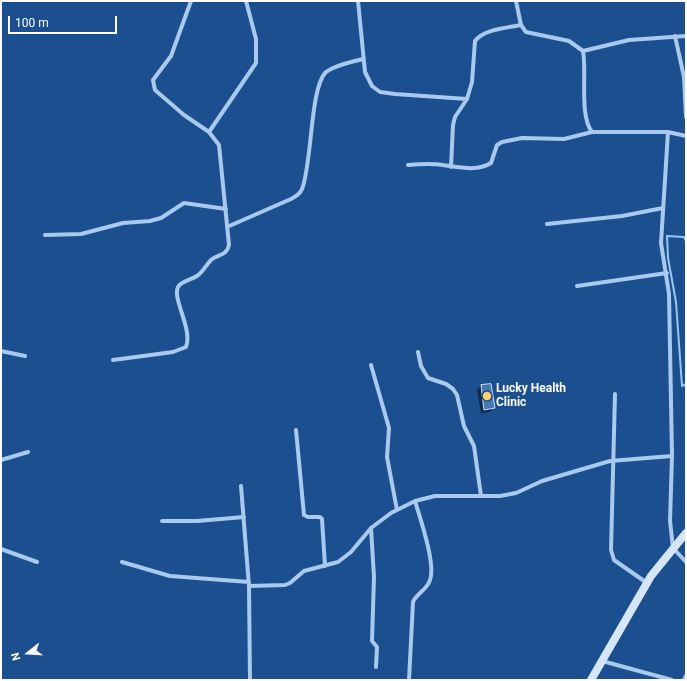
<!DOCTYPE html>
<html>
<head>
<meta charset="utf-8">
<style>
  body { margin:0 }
  #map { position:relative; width:687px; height:681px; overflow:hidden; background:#1b4f8f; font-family:Roboto,sans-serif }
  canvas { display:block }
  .frame { position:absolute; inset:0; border:2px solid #fff; pointer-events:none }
  .north { position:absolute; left:8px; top:633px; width:40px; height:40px; -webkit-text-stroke:3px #1b4f8f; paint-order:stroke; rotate:253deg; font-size:11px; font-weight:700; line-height:16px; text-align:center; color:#fff }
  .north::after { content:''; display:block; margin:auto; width:14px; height:18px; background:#fff; clip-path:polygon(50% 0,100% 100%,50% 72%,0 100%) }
  .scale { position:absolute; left:8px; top:16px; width:109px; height:18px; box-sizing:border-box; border:2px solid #fff; border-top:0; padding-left:5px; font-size:12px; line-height:14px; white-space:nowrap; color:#fff; -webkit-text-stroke:3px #1b4f8f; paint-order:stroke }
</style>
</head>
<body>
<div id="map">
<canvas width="687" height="681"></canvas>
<div class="frame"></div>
<div class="north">N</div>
<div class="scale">100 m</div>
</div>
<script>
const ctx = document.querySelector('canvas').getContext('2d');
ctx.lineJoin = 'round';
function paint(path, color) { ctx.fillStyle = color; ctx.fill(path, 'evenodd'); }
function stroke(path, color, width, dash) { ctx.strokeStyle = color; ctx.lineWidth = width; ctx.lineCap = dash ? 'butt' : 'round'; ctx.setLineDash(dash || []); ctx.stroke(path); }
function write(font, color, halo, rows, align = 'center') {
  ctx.font = font + ' Roboto,sans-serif'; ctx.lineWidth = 3; ctx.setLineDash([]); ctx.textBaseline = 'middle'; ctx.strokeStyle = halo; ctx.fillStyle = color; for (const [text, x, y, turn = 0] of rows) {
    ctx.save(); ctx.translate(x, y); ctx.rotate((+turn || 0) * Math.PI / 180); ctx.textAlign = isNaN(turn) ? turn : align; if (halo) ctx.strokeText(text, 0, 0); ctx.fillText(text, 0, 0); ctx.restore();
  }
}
paint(new Path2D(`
  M 481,386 L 494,408 L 490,412 L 481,413 L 477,390 Z`), '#0007');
stroke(new Path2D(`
  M 682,386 L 676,302 L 668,258 L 667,236 L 684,237 L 686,241
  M 682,386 L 686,384`), '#9cc4f0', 2);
const building = new Path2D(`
  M 491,384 L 495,408 L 484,410 L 481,385 Z`);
paint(building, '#4478b7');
stroke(building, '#cfe3fa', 1);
stroke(new Path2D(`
  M 358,1 L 365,72 L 372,86 L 380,92 L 395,94 L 467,99
  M 516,1 L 521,25 L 526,32 L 569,41 L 583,51 C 587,72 579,116 592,132 L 668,132 L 661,243 L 669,294 L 672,456 L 670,521 L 673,548 L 686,562
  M 675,36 L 684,77 L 686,117
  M 583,51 L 629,40 L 686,36
  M 209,132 L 256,63 L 256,39 L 246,1
  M 668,132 L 686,136
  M 408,165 C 419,164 432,163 443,165 C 458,167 477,172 491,163 L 497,145 L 502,142 L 522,138 L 564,139 L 592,132
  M 451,167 L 453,125 L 455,117 L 467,99 L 472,82 L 475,41 C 484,29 508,28 521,25
  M 547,224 L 622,216 L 663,208
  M 227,227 L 291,199 C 295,197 300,194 302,189 C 312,165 310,87 326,72 C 335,65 352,62 363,59
  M 45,235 L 81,234 L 123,223 L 150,221 L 161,218 L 184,203 L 226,209
  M 577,286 L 667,273
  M 1,351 L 25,356
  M 418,352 L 421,366 L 428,378 L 446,384 L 453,389 L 457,395 L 464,426 L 474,446 L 481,496
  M 113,360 L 173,352 L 186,347 C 193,329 172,299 178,287 C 181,281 191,280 197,276 C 203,272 206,265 211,260 C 218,254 227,256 229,245 L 219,145 L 209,132 L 184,115 L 155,90 L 153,80 L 171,56 L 191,1
  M 371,365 L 389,428 L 387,457 L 397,510
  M 615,394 L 611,550 L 614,560 L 647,583
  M 296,430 L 304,515 L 308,517 L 320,517 L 322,519 L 325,566
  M 1,460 L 28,452
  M 241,486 L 249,586 L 250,680
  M 162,521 L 197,521 L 244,517
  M 371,528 L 374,577 L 372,641 L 377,647 L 376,667
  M 1,549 L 37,562
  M 122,562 L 170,576 L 249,582
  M 249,586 L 285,585 L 290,583 L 304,571 L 338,562 L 351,552 L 371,528 L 391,513 L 415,501 L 435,496 L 500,496 L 516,493 L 542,481 L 610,461 L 672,456
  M 602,661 L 672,680
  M 409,680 L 413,602 C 417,593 427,590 430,580 C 436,564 420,518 415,501
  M 684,680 L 686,676`), '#a9c9ee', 4);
stroke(new Path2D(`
  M 591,680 L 651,576 L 686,533`), '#d6e6fa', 8);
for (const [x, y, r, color] of [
  [487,396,5,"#ffd166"]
]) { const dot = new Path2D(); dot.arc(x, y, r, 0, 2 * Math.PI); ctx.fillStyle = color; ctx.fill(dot); stroke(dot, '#1b4f8f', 1.5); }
write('bold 12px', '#fff', '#1b4f8f', [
  ["Lucky Health",496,389],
  ["Clinic",496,403]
], 'left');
</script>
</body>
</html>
